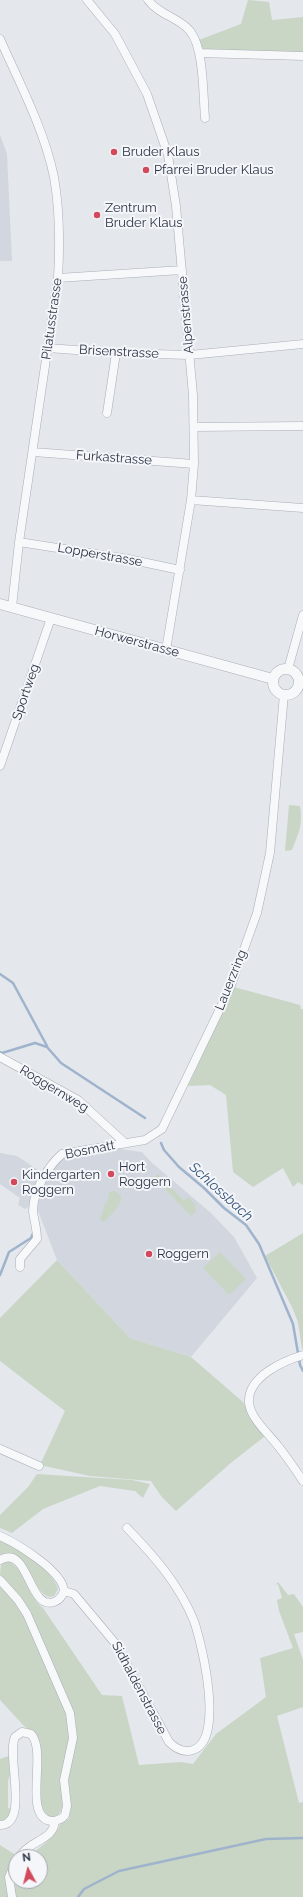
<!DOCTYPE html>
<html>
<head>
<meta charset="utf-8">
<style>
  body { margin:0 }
  #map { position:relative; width:303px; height:1897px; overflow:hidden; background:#e4e7ec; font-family:Raleway,sans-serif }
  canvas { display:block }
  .north { position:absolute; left:8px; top:1849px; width:40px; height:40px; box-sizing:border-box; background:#f4f6f9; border:1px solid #a4a8b1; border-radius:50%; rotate:353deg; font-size:11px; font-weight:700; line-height:16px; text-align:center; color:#2b3445 }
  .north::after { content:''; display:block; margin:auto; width:14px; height:18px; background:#d1495b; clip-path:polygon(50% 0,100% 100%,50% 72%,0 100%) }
</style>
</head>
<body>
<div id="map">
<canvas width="303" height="1897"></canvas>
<div class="north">N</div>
</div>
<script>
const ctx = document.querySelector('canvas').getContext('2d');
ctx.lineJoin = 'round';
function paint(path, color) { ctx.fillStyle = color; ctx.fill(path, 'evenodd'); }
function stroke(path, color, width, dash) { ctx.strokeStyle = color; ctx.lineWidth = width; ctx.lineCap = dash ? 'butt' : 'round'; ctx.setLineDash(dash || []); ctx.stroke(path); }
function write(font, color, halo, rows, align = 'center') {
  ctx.font = font + ' Raleway,sans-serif'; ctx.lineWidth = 4; ctx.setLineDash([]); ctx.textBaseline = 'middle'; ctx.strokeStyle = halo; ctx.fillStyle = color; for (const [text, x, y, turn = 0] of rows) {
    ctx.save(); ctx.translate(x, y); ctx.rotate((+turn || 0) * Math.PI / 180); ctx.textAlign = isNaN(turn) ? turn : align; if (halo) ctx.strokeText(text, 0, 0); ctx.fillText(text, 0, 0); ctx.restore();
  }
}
paint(new Path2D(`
  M 0,135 L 7,154 L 12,261 L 0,261 Z
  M 112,1148 L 142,1152 L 151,1162 L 211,1213 L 234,1237 L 257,1278 L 191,1357 L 130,1338 L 57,1260 L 35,1203 L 25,1209 L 18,1205 L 20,1198 L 0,1184 L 0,1153 L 17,1156 L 47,1176 L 64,1156 Z`), '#d2d6de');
paint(new Path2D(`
  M 248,0 L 269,2 L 272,20 L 303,17 L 303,54 L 205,51 L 199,43 L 199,40 L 241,24 Z
  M 289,805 L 300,806 C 303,826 299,832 292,850 L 285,851 Z
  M 234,987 L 300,1005 L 301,1009 L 303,1009 L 303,1185 L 298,1182 L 293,1187 L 283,1168 L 253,1187 L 233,1172 L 226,1095 L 210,1085 L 188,1086 Z
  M 158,1174 L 184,1201 L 188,1197 L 195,1204 L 196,1211 L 191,1216 L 154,1177 Z
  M 111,1191 L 115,1191 L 121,1196 C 121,1206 111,1215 104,1222 L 100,1220 L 105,1204 L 108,1200 L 109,1193 Z
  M 303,1233 L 303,1349 L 302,1349 L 298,1322 L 292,1307 L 265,1256 Z
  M 220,1252 L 246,1279 L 229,1295 L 203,1268 Z
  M 57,1260 L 130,1338 L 191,1357 L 243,1402 L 264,1437 L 232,1462 L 176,1511 L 161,1496 L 151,1481 L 90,1476 L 40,1465 L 65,1411 L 0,1361 L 0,1318 Z
  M 37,1474 L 132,1480 L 150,1484 L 143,1498 L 135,1491 L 100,1486 L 43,1509 L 12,1533 L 0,1528 L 0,1515 L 28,1487 Z
  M 0,1539 C 16,1547 54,1571 58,1589 L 54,1596 L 49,1597 C 27,1588 32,1547 0,1555 Z
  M 8,1561 C 28,1571 25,1594 43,1608 L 102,1695 L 122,1696 L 139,1765 L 181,1762 L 193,1764 L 216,1734 L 266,1697 L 260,1658 L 293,1648 L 279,1611 L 277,1600 L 282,1598 L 278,1584 L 275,1585 L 278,1582 L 288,1595 L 294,1594 L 303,1607 L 303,1632 L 294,1634 L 303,1660 L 303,1707 L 277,1716 L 299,1803 L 303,1802 L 303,1897 L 0,1897 L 0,1845 L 19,1857 L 16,1857 L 16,1881 L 40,1881 L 40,1857 L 27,1857 C 38,1849 57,1836 61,1822 L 69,1819 L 71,1808 L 67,1786 L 77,1735 L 75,1717 L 47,1655 L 0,1574 L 1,1565 Z
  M 0,1585 L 10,1596 L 22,1613 L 65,1704 L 71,1731 L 63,1804 L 61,1811 L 56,1817 L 46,1817 L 40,1809 L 40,1747 L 35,1734 L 25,1727 L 0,1700 Z
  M 9,1756 L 10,1775 L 8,1781 L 8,1808 L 12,1809 L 12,1797 L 14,1805 L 8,1819 L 0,1822 L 0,1759 Z`), '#c9d6c5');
stroke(new Path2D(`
  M 0,974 L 13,983 L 47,1046
  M 0,1052 L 2,1053 L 35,1043 L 47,1047 L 61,1063 L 145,1118
  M 161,1143 L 164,1150 L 179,1167 L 204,1188 L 224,1208 L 246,1225 L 259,1244 L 293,1324 L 300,1365 L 303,1371
  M 0,1275 L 9,1252 L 31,1238 L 34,1231
  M 78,1897 L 84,1889 L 119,1871 L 266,1839 L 303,1838`), '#9fb4cc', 2.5);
const minor = new Path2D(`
  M 87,0 L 115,34 L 147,94 L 168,155 L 176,206 L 193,395 L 194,464 L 191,500 L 166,650
  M 148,0 C 159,15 180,18 190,31 C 204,48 203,95 205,118
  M 0,39 C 20,84 44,129 54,177 C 60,211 60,244 58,278 L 19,542 L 12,607
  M 199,53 L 303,56
  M 58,278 L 182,270
  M 48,348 L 116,353 L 190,355 L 303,344
  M 107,413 L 116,353
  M 194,427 L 303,426
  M 33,452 L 194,464
  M 191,500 L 303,508
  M 19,542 L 128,559 L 180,570
  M 288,669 L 303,615
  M 0,766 L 51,618
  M 0,1057 L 78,1100 L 125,1143
  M 20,1267 L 20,1259 L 37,1239 C 37,1229 34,1220 33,1211 C 33,1191 48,1166 62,1154 L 145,1140 L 162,1129 L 230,988 L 257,913 L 270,853 L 284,694
  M 303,1355 C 283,1361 247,1377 249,1403 C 251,1419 268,1433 278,1446 C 287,1457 295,1469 303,1481
  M 0,1449 L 39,1466
  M 0,1536 C 16,1543 63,1571 64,1591
  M 0,1560 C 29,1543 28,1611 54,1602 C 60,1600 62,1596 64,1591
  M 0,1580 L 18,1600 L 27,1614 L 70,1713 L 73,1738 L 64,1780 L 67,1806 L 65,1815 C 62,1819 57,1821 51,1821 C 22,1817 48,1752 31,1734 L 22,1732 L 15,1737 C 6,1755 30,1825 0,1825
  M 64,1591 L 74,1594 L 115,1643 L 169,1742 C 176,1749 184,1753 193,1750 C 225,1740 202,1644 194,1621 C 179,1584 154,1556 127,1528
  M 19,1857 C 31,1839 53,1841 55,1821
  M 12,1897 L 9,1877 L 16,1861`);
const tertiary = new Path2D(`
  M 0,604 L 273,679
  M273 682a13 13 0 1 1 26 0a13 13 0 1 1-26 0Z`);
stroke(minor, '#a9aeb7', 9);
stroke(tertiary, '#a9aeb7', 11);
stroke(minor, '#f7f8fa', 8);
stroke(tertiary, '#f7f8fa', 10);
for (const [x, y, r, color] of [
  [114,152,4,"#d1495b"],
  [146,170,4,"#d1495b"],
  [97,215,4,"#d1495b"],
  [111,1174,4,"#d1495b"],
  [14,1182,4,"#d1495b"],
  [149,1254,4,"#d1495b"]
]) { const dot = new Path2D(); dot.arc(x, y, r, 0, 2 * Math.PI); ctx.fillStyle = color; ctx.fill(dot); stroke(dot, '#f4f6f9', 1.5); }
write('13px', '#2b3445', '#f4f6f9', [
  ["Bruder Klaus",122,152],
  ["Pfarrei Bruder Klaus",154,170],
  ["Zentrum",105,208],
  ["Bruder Klaus",105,223],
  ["Hort",119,1167],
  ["Roggern",119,1182],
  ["Kindergarten",22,1175],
  ["Roggern",22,1190],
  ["Roggern",157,1254]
], 'left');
write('13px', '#2b3445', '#f4f6f9', [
  ["Alpenstrasse",186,315,-95],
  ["Pilatusstrasse",52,319,-82],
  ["Brisenstrasse",119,352,3],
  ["Furkastrasse",114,458,4],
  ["Lopperstrasse",100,555,10],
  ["Horwerstrasse",137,642,15],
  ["Sportweg",26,692,-71],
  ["Lauerzring",231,980,-68],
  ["Roggernweg",54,1089,31],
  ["Bosmatt",90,1150,-11],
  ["Sidhaldenstrasse",139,1688,62]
]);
write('italic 14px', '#34527a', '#f4f6f9', [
  ["Schlossbach",221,1192,42]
]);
</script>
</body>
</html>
